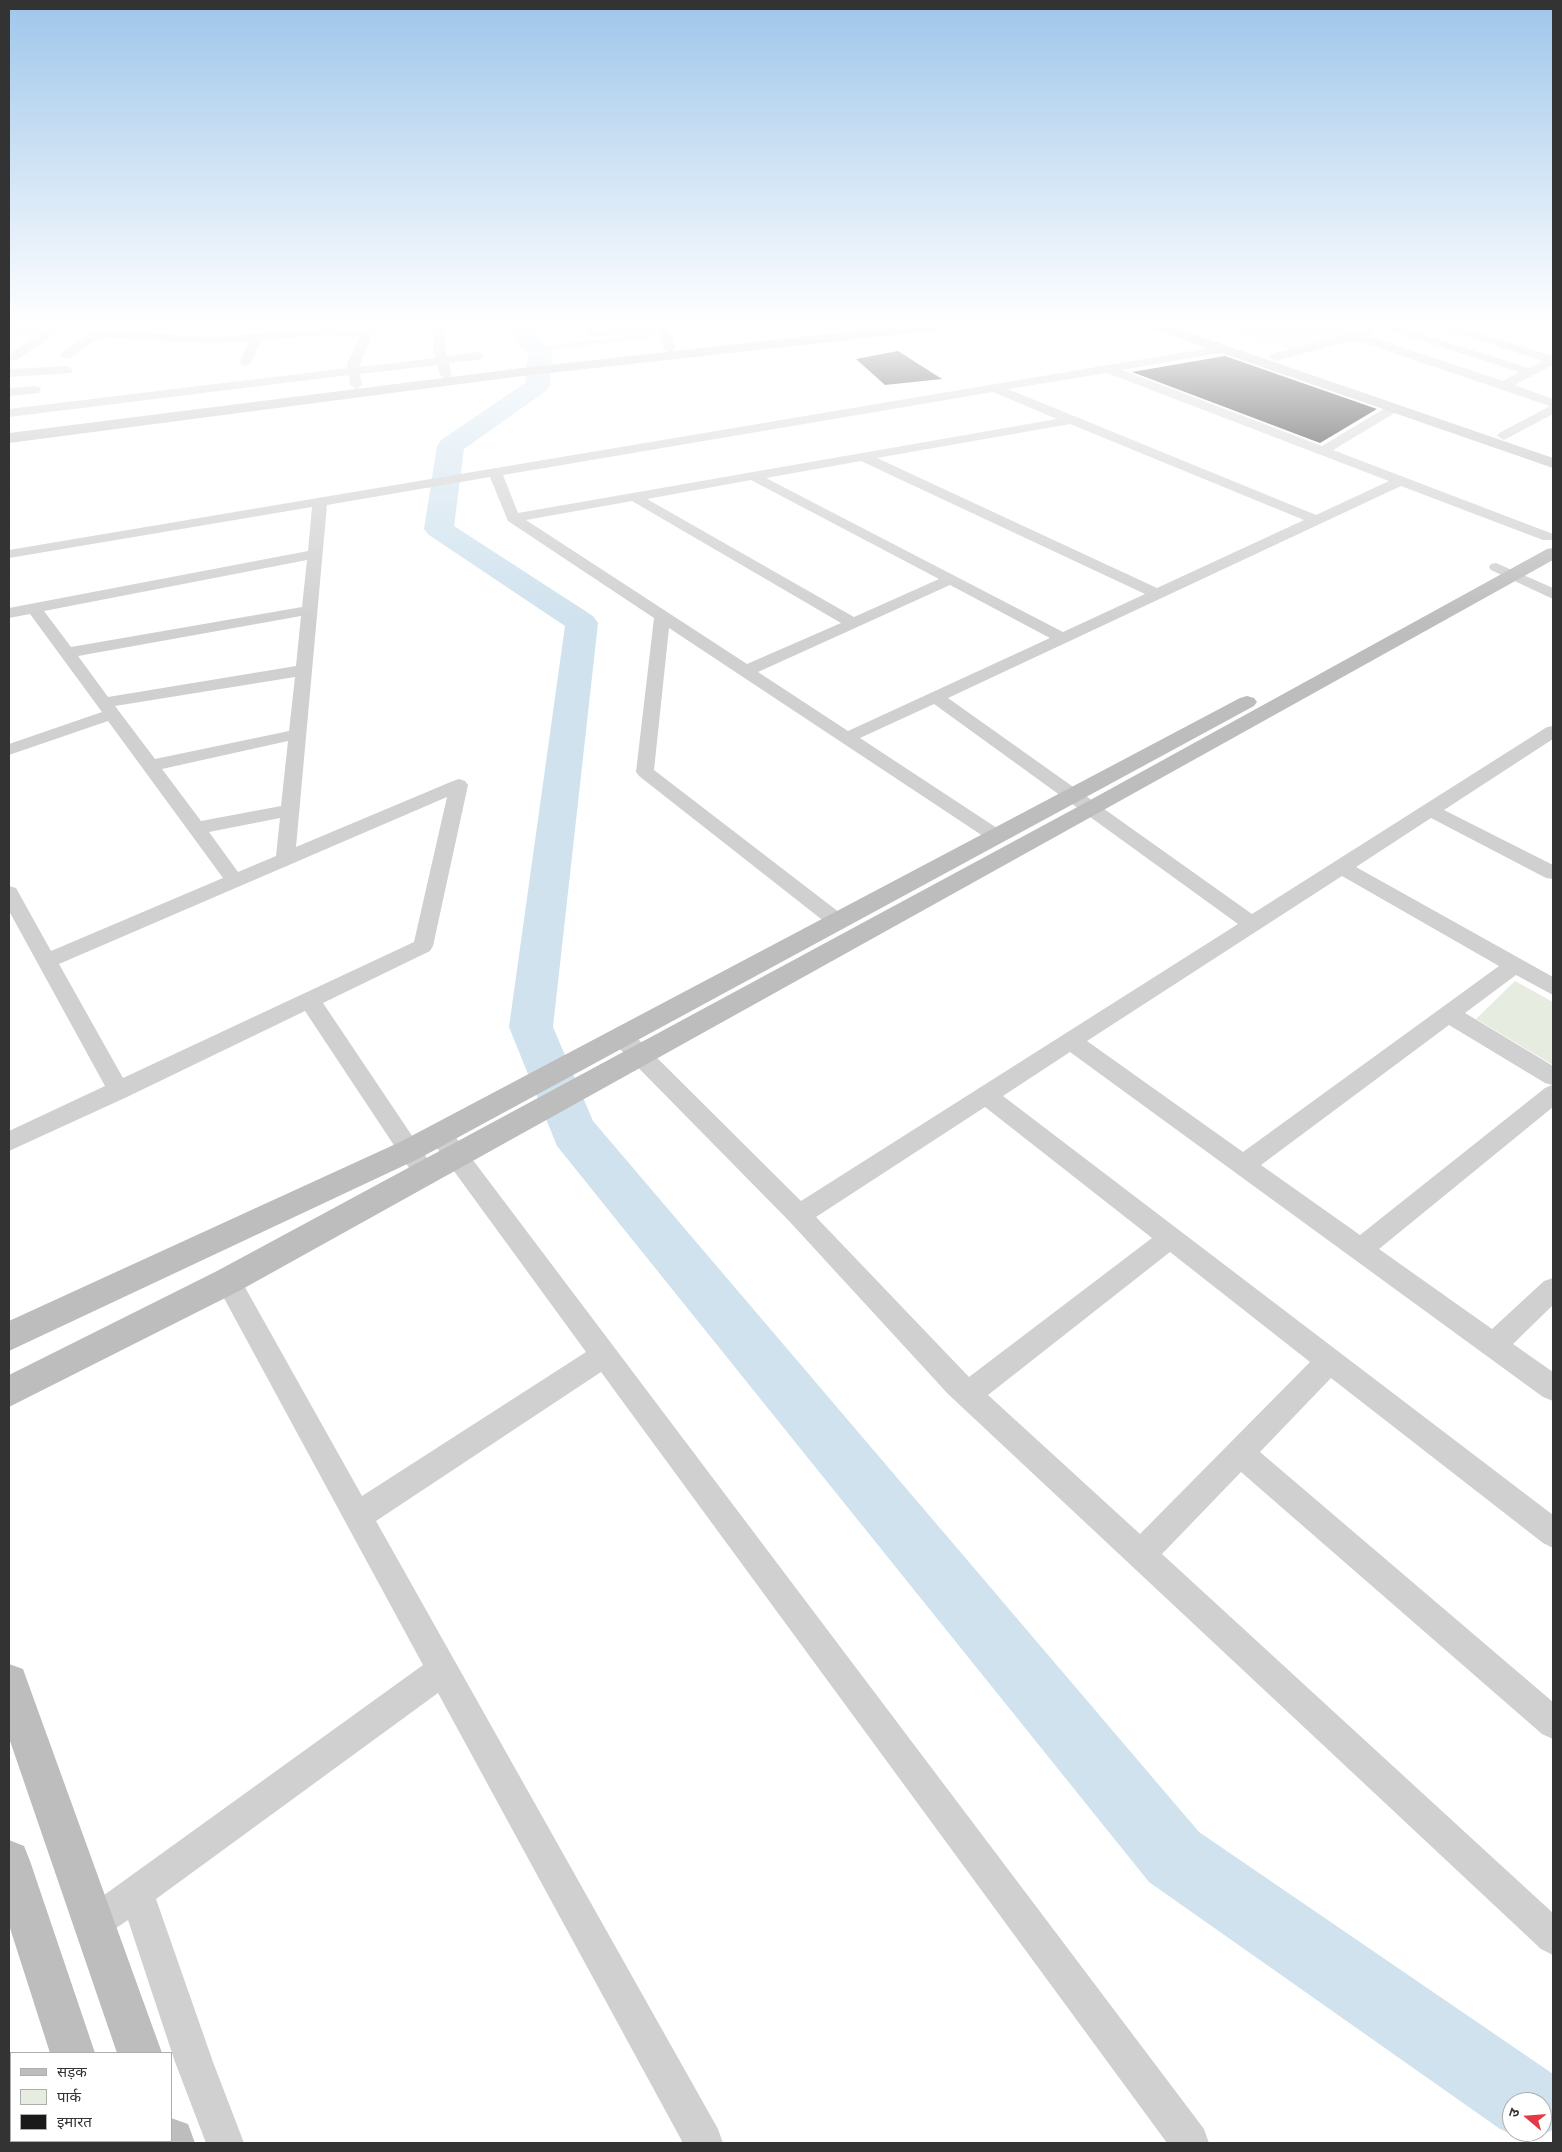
<!DOCTYPE html>
<html>
<head>
<meta charset="utf-8">
<style>
  body { margin:0 }
  #map { position:relative; width:1562px; height:2152px; overflow:hidden; background:#fff; font-family:"Titillium Web","Noto Sans Devanagari",sans-serif }
  canvas { display:block }
  .frame { position:absolute; inset:0; border:10px solid #333; pointer-events:none }
  .legend { position:absolute; left:10px; top:2052px; width:162px; height:90px; box-sizing:border-box; background:#fff; border:1px solid #adadad; margin:0; padding:6px 9px; list-style:none; font-size:15px; color:#333 }
  .legend li { display:flex; align-items:center; gap:10px; height:25px }
  .legend b { width:25px; border:1px solid #adadad }
  .north { position:absolute; left:1502px; top:2092px; width:50px; height:50px; box-sizing:border-box; background:#fff; border:1px solid #adadad; border-radius:50%; rotate:288deg; font-size:14px; font-weight:700; line-height:20px; text-align:center; color:#333 }
  .north::after { content:''; display:block; margin:auto; width:18px; height:22px; background:#e63946; clip-path:polygon(50% 0,100% 100%,50% 72%,0 100%) }
</style>
</head>
<body>
<div id="map">
<canvas width="1562" height="2152"></canvas>
<div class="frame"></div>
<ul class="legend">
<li><b style="height:6px;background:#bdbdbd"></b>सड़क</li>
<li><b style="height:14px;background:#e6ecdf"></b>पार्क</li>
<li><b style="height:14px;background:#1a1a1a"></b>इमारत</li>
</ul>
<div class="north">उ</div>
</div>
<script>
const ctx = document.querySelector('canvas').getContext('2d');
ctx.lineJoin = 'round';
function paint(path, color) { ctx.fillStyle = color; ctx.fill(path, 'evenodd'); }
function stroke(path, color, width, dash) { ctx.strokeStyle = color; ctx.lineWidth = width; ctx.lineCap = dash ? 'butt' : 'round'; ctx.setLineDash(dash || []); ctx.stroke(path); }
paint(new Path2D(`
  M 1205,321 L 1403,321 L 1291,350 Z
  M 1515,981 L 1553,1002 L 1553,1065 L 1476,1019 Z`), '#e6ecdf');
stroke(new Path2D(`
  M 537,349 L 650,336`), '#cfe2ee', 4.5);
paint(new Path2D(`
  M 500,321 L 523,321 L 552,353 L 550,386 L 546,391 L 464,449 L 454,526 L 593,616 L 598,623 L 553,1027 L 593,1121 L 1199,1832 L 1553,2074 L 1553,2130 L 1527,2141 L 1500,2129 L 1149,1882 L 557,1146 L 509,1027 L 565,626 L 429,535 L 424,529 L 437,446 L 441,440 L 525,383 L 528,354 ZM 1512,2102 L 1542,2102 L 1542,2132 L 1512,2132 Z`), '#cfe2ee');
paint(new Path2D(`
  M 898,351 L 942,379 L 885,385 L 856,359 Z
  M 1225,356 L 1377,409 L 1320,443 L 1132,372 Z`), '#1a1a1a');
paint(new Path2D(`
  M 61,321 L 74,321 L 17,360 L 9,360 L 9,354 L 38,335 L 9,332 L 9,326 L 47,329 Z
  M 111,321 L 117,324 L 109,330 L 208,337 L 328,329 L 366,330 L 376,321 L 387,321 L 371,338 L 359,367 L 435,358 L 433,351 L 433,321 L 444,321 L 446,356 L 478,352 L 484,356 L 478,360 L 449,363 L 452,375 L 446,379 L 440,375 L 437,365 L 360,374 L 362,385 L 356,389 L 350,385 L 349,375 L 9,417 L 9,409 L 348,368 L 347,364 L 360,337 L 328,335 L 261,340 L 251,363 L 245,367 L 239,363 L 249,341 L 208,343 L 100,337 L 70,358 L 62,358 L 60,355 L 62,352 L 107,322 Z
  M 587,321 L 598,321 L 598,330 L 658,324 L 659,321 L 669,321 L 670,322 L 722,321 L 716,324 L 669,329 L 676,349 L 670,353 L 664,349 L 657,331 L 592,337 L 586,334 Z
  M 1423,321 L 1440,321 L 1553,356 L 1553,365 L 1514,385 L 1553,399 L 1553,414 L 1504,440 L 1497,436 L 1499,433 L 1550,406 L 1355,340 L 1275,361 L 1269,357 L 1271,354 L 1371,329 L 1377,332 L 1368,336 L 1503,381 L 1519,372 L 1386,329 L 1384,327 L 1390,324 L 1529,368 L 1543,361 L 1425,323 Z
  M 1227,345 L 1233,349 L 1231,351 L 1122,370 L 1322,446 L 1390,405 L 1398,405 L 1400,408 L 1398,411 L 1333,450 L 1553,534 L 1553,540 L 1543,540 L 1401,486 L 948,698 L 1252,914 L 1547,727 L 1553,726 L 1553,739 L 1444,810 L 1553,865 L 1553,879 L 1546,878 L 1431,818 L 1356,867 L 1553,977 L 1553,995 L 1516,975 L 1465,1013 L 1553,1066 L 1553,1107 L 1379,1249 L 1492,1329 L 1544,1281 L 1553,1278 L 1553,1305 L 1513,1344 L 1553,1372 L 1553,1401 L 1543,1397 L 1070,1052 L 1003,1096 L 1553,1515 L 1553,1548 L 1543,1543 L 1331,1378 L 1260,1452 L 1553,1702 L 1553,1739 L 1542,1734 L 1241,1472 L 1162,1554 L 1553,1913 L 1553,1955 L 1541,1949 L 948,1394 L 790,1222 L 614,1043 L 611,1037 L 614,1031 L 622,1029 L 630,1031 L 801,1201 L 1238,924 L 934,704 L 860,738 L 1003,832 L 1005,836 L 1003,840 L 996,842 L 989,840 L 669,628 L 654,770 L 844,916 L 847,921 L 844,926 L 837,928 L 830,926 L 639,776 L 636,772 L 654,618 L 508,521 L 490,477 L 327,505 L 296,847 L 453,781 L 459,779 L 465,781 L 468,785 L 433,946 L 430,951 L 323,1003 L 437,1173 L 433,1180 L 425,1183 L 417,1180 L 305,1011 L 127,1097 L 9,1151 L 9,1131 L 105,1086 L 9,911 L 9,886 L 16,888 L 51,951 L 223,878 L 108,721 L 9,755 L 9,744 L 102,712 L 30,614 L 9,618 L 9,608 L 308,551 L 312,507 L 9,558 L 9,550 ZM 1107,373 L 1389,481 L 1316,515 L 1008,389 ZM 993,392 L 1057,419 L 518,513 L 503,475 ZM 1070,424 L 1304,520 L 1157,588 L 877,458 ZM 861,461 L 1145,594 L 1063,632 L 766,478 ZM 751,480 L 939,579 L 854,617 L 647,499 ZM 632,501 L 841,623 L 747,664 L 526,520 ZM 307,560 L 302,607 L 71,647 L 44,611 ZM 950,585 L 1050,638 L 848,731 L 758,672 ZM 301,616 L 296,666 L 108,697 L 78,656 ZM 295,677 L 289,731 L 155,759 L 115,706 ZM 288,741 L 281,806 L 201,821 L 162,769 ZM 447,797 L 414,942 L 123,1078 L 59,964 ZM 280,818 L 276,856 L 238,872 L 209,832 ZM 1342,876 L 1499,966 L 1243,1152 L 1087,1041 ZM 1449,1025 L 1545,1083 L 1552,1085 L 1545,1088 L 1360,1235 L 1261,1165 ZM 985,1107 L 1152,1238 L 969,1377 L 816,1217 ZM 1170,1252 L 1310,1362 L 1140,1534 L 988,1395 Z
  M 67,366 L 73,370 L 71,373 L 9,377 L 9,369 Z
  M 35,386 L 39,387 L 41,390 L 39,393 L 9,396 L 9,388 Z
  M 1496,563 L 1553,588 L 1553,599 L 1491,570 L 1489,567 L 1491,564 Z
  M 440,1125 L 448,1127 L 1204,2129 L 1209,2143 L 1167,2143 L 601,1372 L 376,1521 L 718,2129 L 723,2143 L 683,2143 L 438,1693 L 156,1899 L 213,2062 L 244,2143 L 206,2143 L 175,2062 L 128,1920 L 106,1935 L 94,1941 L 82,1935 L 76,1923 L 82,1911 L 423,1665 L 219,1289 L 215,1281 L 219,1273 L 228,1270 L 237,1273 L 362,1496 L 586,1352 L 432,1141 L 428,1134 L 432,1127 Z
  M 9,2087 L 11,2088 L 11,2141 L 38,2141 L 39,2143 L 9,2143 Z`), '#d0d0d0');
paint(new Path2D(`
  M 946,321 L 990,321 L 983,325 L 522,376 L 9,443 L 9,433 L 522,368 Z
  M 1136,321 L 1155,321 L 1553,458 L 1553,468 L 1138,324 Z
  M 1553,548 L 1553,560 L 239,1291 L 9,1407 L 9,1375 L 217,1271 L 1083,804 L 1547,549 Z
  M 1247,696 L 1254,698 L 1257,702 L 1254,706 L 420,1158 L 9,1351 L 9,1321 L 400,1142 L 1240,698 Z
  M 9,1664 L 23,1669 L 28,1683 L 162,2053 L 117,2053 L 9,1738 Z
  M 9,1840 L 24,1846 L 30,1861 L 95,2053 L 50,2053 L 9,1925 Z
  M 171,2118 L 188,2124 L 195,2143 L 149,2143 L 148,2141 L 171,2141 Z
  M 79,2141 L 125,2141 L 125,2143 L 79,2143 Z`), '#bdbdbd');
const sky = ctx.createLinearGradient(0, 0, 0, 622);
sky.addColorStop(0, '#9ec6ea');
sky.addColorStop(0.52, '#fff');
sky.addColorStop(1, '#ffffff00');
ctx.fillStyle = sky;
ctx.fillRect(0, 0, 1562, 622);
</script>
</body>
</html>
